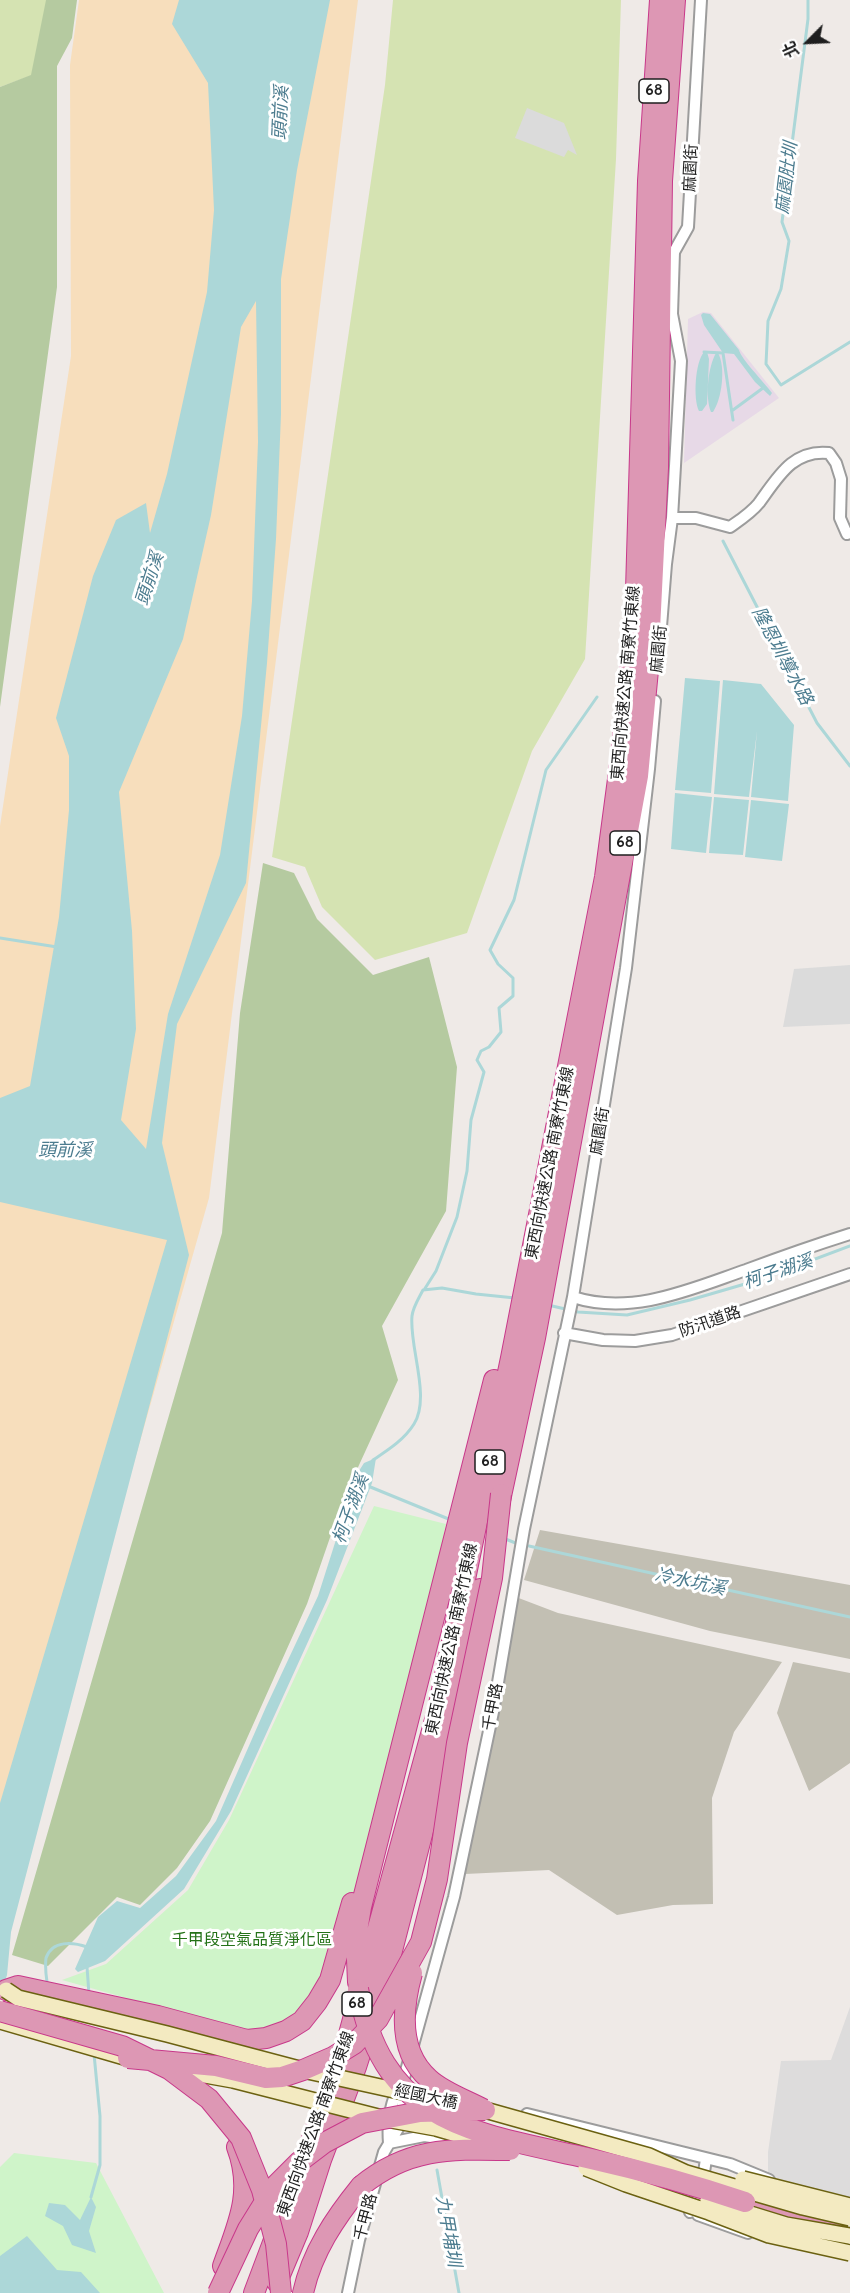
<!DOCTYPE html>
<html>
<head>
<meta charset="utf-8">
<style>
  body { margin:0 }
  #map { position:relative; width:850px; height:2293px; overflow:hidden; background:#efeae7; font-family:Cabin,"Noto Sans TC",sans-serif }
  canvas { display:block }
  .north { position:absolute; left:778px; top:12px; width:60px; height:60px; -webkit-text-stroke:4px #fff; paint-order:stroke; rotate:246deg; font-size:16px; font-weight:700; line-height:24px; text-align:center; color:#1f1f1f }
  .north::after { content:''; display:block; margin:auto; width:21px; height:27px; background:#1f1f1f; clip-path:polygon(50% 0,100% 100%,50% 72%,0 100%) }
</style>
</head>
<body>
<div id="map">
<canvas width="850" height="2293"></canvas>
<div class="north">北</div>
</div>
<script>
const ctx = document.querySelector('canvas').getContext('2d');
ctx.lineJoin = 'round';
function paint(path, color) { ctx.fillStyle = color; ctx.fill(path, 'evenodd'); }
function stroke(path, color, width, dash) { ctx.strokeStyle = color; ctx.lineWidth = width; ctx.lineCap = dash ? 'butt' : 'round'; ctx.setLineDash(dash || []); ctx.stroke(path); }
function write(font, color, halo, rows, align = 'center') {
  ctx.font = font + ' Cabin,"Noto Sans TC",sans-serif'; ctx.lineWidth = 6; ctx.setLineDash([]); ctx.textBaseline = 'middle'; ctx.strokeStyle = halo; ctx.fillStyle = color; for (const [text, x, y, turn = 0] of rows) {
    ctx.save(); ctx.translate(x, y); ctx.rotate((+turn || 0) * Math.PI / 180); ctx.textAlign = isNaN(turn) ? turn : align; if (halo) ctx.strokeText(text, 0, 0); ctx.fillText(text, 0, 0); ctx.restore();
  }
}
paint(new Path2D(`
  M 850,2007 L 850,2197 L 848,2203 L 768,2184 L 768,2152 L 781,2061 L 831,2060 Z`), '#dddcdc');
paint(new Path2D(`
  M 703,312 L 711,313 L 779,398 L 684,463 L 688,319 Z`), '#e7d9e7');
paint(new Path2D(`
  M 540,1530 L 850,1585 L 850,1659 L 710,1631 L 524,1580 Z
  M 516,1597 L 558,1613 L 782,1662 L 734,1732 L 712,1798 L 713,1904 L 673,1905 L 617,1915 L 549,1870 L 465,1874 Z
  M 793,1662 L 850,1673 L 850,1763 L 809,1791 L 777,1713 Z`), '#c2bfb3');
paint(new Path2D(`
  M 0,0 L 66,0 L 57,66 L 0,87 Z
  M 393,0 L 621,0 L 616,159 L 585,659 L 532,751 L 467,933 L 375,960 L 322,907 L 305,867 L 272,857 L 385,85 Z`), '#d5e3b2');
paint(new Path2D(`
  M 46,0 L 77,0 L 72,38 L 57,66 L 57,287 L 0,707 L 0,87 L 31,75 Z
  M 263,863 L 294,873 L 317,919 L 373,975 L 429,957 L 457,1067 L 446,1211 L 382,1326 L 398,1380 L 343,1500 L 307,1604 L 210,1821 L 177,1868 L 140,1905 L 117,1897 L 48,1966 L 12,1955 L 222,1233 L 240,1013 Z`), '#b5caa0');
paint(new Path2D(`
  M 79,0 L 358,0 L 209,1198 L 0,1935 L 0,826 L 71,356 L 70,65 Z`), '#f7debc');
paint(new Path2D(`
  M 374,1506 L 446,1524 L 425,1626 L 384,1801 L 329,1972 L 294,2018 L 252,2033 L 62,1980 L 106,1964 L 188,1890 L 229,1820 Z
  M 14,2153 L 96,2163 L 164,2293 L 0,2293 L 0,2167 Z`), '#cff4c9');
paint(new Path2D(`
  M 527,108 L 564,123 L 577,155 L 568,150 L 564,157 L 515,138 Z
  M 850,965 L 850,1024 L 783,1027 L 794,969 Z`), '#dbdbdb');
paint(new Path2D(`
  M 179,0 L 330,0 L 297,170 L 281,279 L 281,414 L 276,539 L 267,663 L 246,883 L 177,1024 L 162,1143 L 189,1255 L 11,1932 L 7,1975 L 0,1996 L 0,1803 L 167,1240 L 0,1202 L 0,1098 L 30,1086 L 59,917 L 69,810 L 69,756 L 56,718 L 93,576 L 116,520 L 146,503 L 150,533 L 167,474 L 207,292 L 214,210 L 208,83 L 172,24 ZM 256,301 L 258,442 L 252,601 L 242,716 L 220,855 L 168,1014 L 146,1149 L 121,1120 L 136,1029 L 132,931 L 119,792 L 183,639 L 211,515 L 241,327 Z
  M 703,313 L 710,314 L 739,350 C 741,359 764,382 772,393 L 770,396 L 755,382 L 734,354 L 723,353 L 704,325 L 701,315 Z
  M 704,352 L 707,352 L 709,359 L 707,404 L 702,411 L 699,411 C 693,399 695,362 704,352 Z
  M 716,353 L 718,353 C 726,367 722,399 713,412 L 711,412 C 705,397 708,367 716,353 Z
  M 685,678 L 720,681 L 711,793 L 675,790 Z
  M 723,680 L 761,684 L 794,725 L 788,801 L 751,797 L 757,731 L 749,797 L 714,794 Z
  M 675,793 L 712,797 L 706,853 L 671,849 Z
  M 714,797 L 749,800 L 743,855 L 709,853 Z
  M 751,800 L 789,804 L 782,861 L 745,857 Z
  M 376,1458 L 372,1483 L 327,1600 L 231,1811 L 184,1889 L 105,1961 L 78,1972 L 75,1969 L 98,1917 L 117,1901 L 140,1908 L 176,1876 L 216,1821 L 266,1707 L 318,1596 L 357,1474 L 364,1463 Z
  M 91,2197 L 96,2207 L 89,2231 L 96,2253 L 72,2245 L 63,2226 L 45,2216 L 49,2203 L 65,2205 L 80,2220 Z
  M 27,2236 L 57,2270 L 81,2272 L 100,2293 L 0,2293 L 0,2256 Z`), '#acd7d8');
stroke(new Path2D(`
  M 808,0 L 808,19 L 782,222 L 789,241 L 781,289 L 768,321 L 766,364 L 781,385 L 850,342
  M 704,352 L 723,353 L 733,420
  M 733,410 L 763,388
  M 723,541 L 817,723 L 850,766
  M 0,938 L 57,947
  M 424,1290 L 436,1271 L 457,1217 L 467,1171 L 471,1120 L 484,1072 L 477,1060 L 481,1051 L 489,1047 L 501,1032 L 499,1008 L 513,996 L 513,978 L 498,964 L 490,950 L 514,900 L 546,770 L 597,697
  M 548,1305 L 578,1312 L 627,1315 L 690,1300 L 762,1279 L 850,1246
  M 373,1460 C 388,1450 404,1440 414,1424 C 431,1397 409,1347 412,1316 C 413,1307 419,1298 423,1290 L 442,1288 L 476,1294 L 515,1298
  M 368,1486 L 451,1520
  M 503,1538 L 518,1544
  M 529,1546 L 850,1617
  M 87,1967 L 89,1994
  M 44,1983 L 47,1982 C 46,1975 45,1965 46,1958 C 52,1940 73,1942 87,1947
  M 437,2170 L 459,2293
  M 91,2197 L 100,2165 L 100,2116 L 94,2054`), '#acd7d8', 3);
const street = new Path2D(`
  M 672,518 L 696,518 L 730,527 C 740,520 751,513 759,503 C 778,477 793,449 829,453 L 836,463 L 841,479 L 840,518 L 847,534 L 850,533
  M 658,664 L 666,564 L 672,518 L 681,361 L 672,314 L 674,252 L 688,227 L 701,0
  M 573,1297 C 632,1316 691,1289 746,1270 C 781,1257 815,1245 850,1234
  M 564,1333 L 603,1340 L 635,1341 L 672,1335 L 850,1274
  M 527,2114 L 730,2164 L 769,2180
  M 389,2143 C 387,2119 391,2098 404,2078 L 454,1897 L 493,1712 L 524,1529 L 573,1297 L 626,968 L 649,769 L 655,701
  M 389,2143 L 424,2136 L 460,2141
  M 690,2212 L 701,2192 L 706,2159
  M 698,2215 L 748,2233
  M 348,2293 L 359,2240 L 384,2152 L 399,2127 L 405,2090`);
const secondary = new Path2D(`
  M 0,2021 L 128,2058`);
const highway = new Path2D(`
  M 498,1510 L 535,1338 L 638,776 L 648,670 L 658,468 L 662,181 L 675,0
  M 358,1982 L 356,1937 L 361,1907 L 494,1380
  M 6,1990 L 18,1986 L 158,2016 L 247,2040 L 266,2038 L 286,2031 L 302,2021 L 317,2002 L 330,1980 L 352,1903
  M 745,2202 L 837,2228
  M 223,2266 C 238,2224 254,2192 237,2147
  M 277,2282 L 298,2232 L 321,2160 L 356,2067 L 387,1970 L 426,1819 L 480,1589
  M 254,2293 L 343,2056 L 438,1709 L 511,1358 L 605,877 L 622,749 L 635,624 L 648,181 L 660,0
  M 303,2293 C 312,2252 335,2218 361,2186`);
stroke(street, '#9c9c9c', 14);
stroke(secondary, '#6b6111', 18);
stroke(highway, '#c8388a', 22);
stroke(street, '#fff', 10);
stroke(secondary, '#f3eac1', 15);
stroke(highway, '#dd97b4', 20);
const secondaryBridge = new Path2D(`
  M 6,1990 L 18,1998 L 167,2034 L 303,2070 L 485,2110 L 649,2156 L 686,2173 L 803,2207 L 850,2218
  M 183,2071 L 233,2080 L 386,2119 L 436,2128 L 481,2141
  M 586,2168 L 626,2184 L 709,2212 L 769,2235 L 850,2253
  M 743,2179 L 850,2206
  M 708,2201 L 786,2225 L 850,2236`);
const highwayBridge = new Path2D(`
  M 412,1973 C 402,2009 398,2052 429,2079 C 443,2092 466,2100 483,2109
  M 358,1989 C 384,2125 472,2132 587,2158 C 640,2170 692,2184 745,2202
  M 0,2011 L 122,2046 L 169,2069 L 209,2099 L 241,2138 L 262,2190 L 276,2244 L 281,2293
  M 128,2058 L 216,2066 L 266,2078 L 282,2077 L 303,2070 L 333,2057 L 354,2044 L 378,2019 L 421,1942 L 437,1879 L 457,1743 L 492,1578 L 501,1494
  M 361,2186 C 409,2147 451,2149 510,2150
  M 218,2293 L 248,2229 L 274,2187 L 299,2162 L 324,2143 L 362,2123 L 420,2112 L 485,2110`);
stroke(secondaryBridge, '#6b6111', 18, []);
stroke(highwayBridge, '#c8388a', 22, []);
stroke(secondaryBridge, '#f3eac1', 15);
stroke(highwayBridge, '#dd97b4', 20);
for (const [x, y, w] of [
  [654,91,30],
  [625,843,30],
  [490,1462,30],
  [357,2004,30]
]) { const box = new Path2D(); box.roundRect(x - w / 2, y - 12, w, 24, 4.5); ctx.fillStyle = '#fff'; ctx.fill(box); stroke(box, '#1f1f1f', 1.5); }
write('bold 15px', '#1f1f1f', null, [
  ["68",654,91],
  ["68",625,843],
  ["68",490,1462],
  ["68",357,2004]
]);
write('16px', '#1f1f1f', '#fff', [
  ["麻園街",691,168,-87],
  ["麻園街",659,649,-85],
  ["東西向快速公路 南寮竹東線",626,683,-85],
  ["麻園街",600,1131,-81],
  ["東西向快速公路 南寮竹東線",550,1163,-79],
  ["防汛道路",710,1322,-19],
  ["東西向快速公路 南寮竹東線",452,1639,-78],
  ["千甲路",493,1707,-79],
  ["經國大橋",426,2097,12],
  ["東西向快速公路 南寮竹東線",316,2124,-70],
  ["千甲路",366,2217,-75]
]);
write('16px', '#247218', '#fff', [
  ["千甲段空氣品質淨化區",252,1940]
]);
write('italic 18px', '#4c7c8f', '#fff', [
  ["頭前溪",281,113,-87],
  ["麻園肚圳",787,178,-83],
  ["頭前溪",150,579,-72],
  ["隆恩圳導水路",782,656,62],
  ["頭前溪",65,1151],
  ["柯子湖溪",778,1272,-19],
  ["柯子湖溪",351,1509,-70],
  ["冷水坑溪",690,1582,12],
  ["九甲埔圳",448,2231,80]
]);
</script>
</body>
</html>
